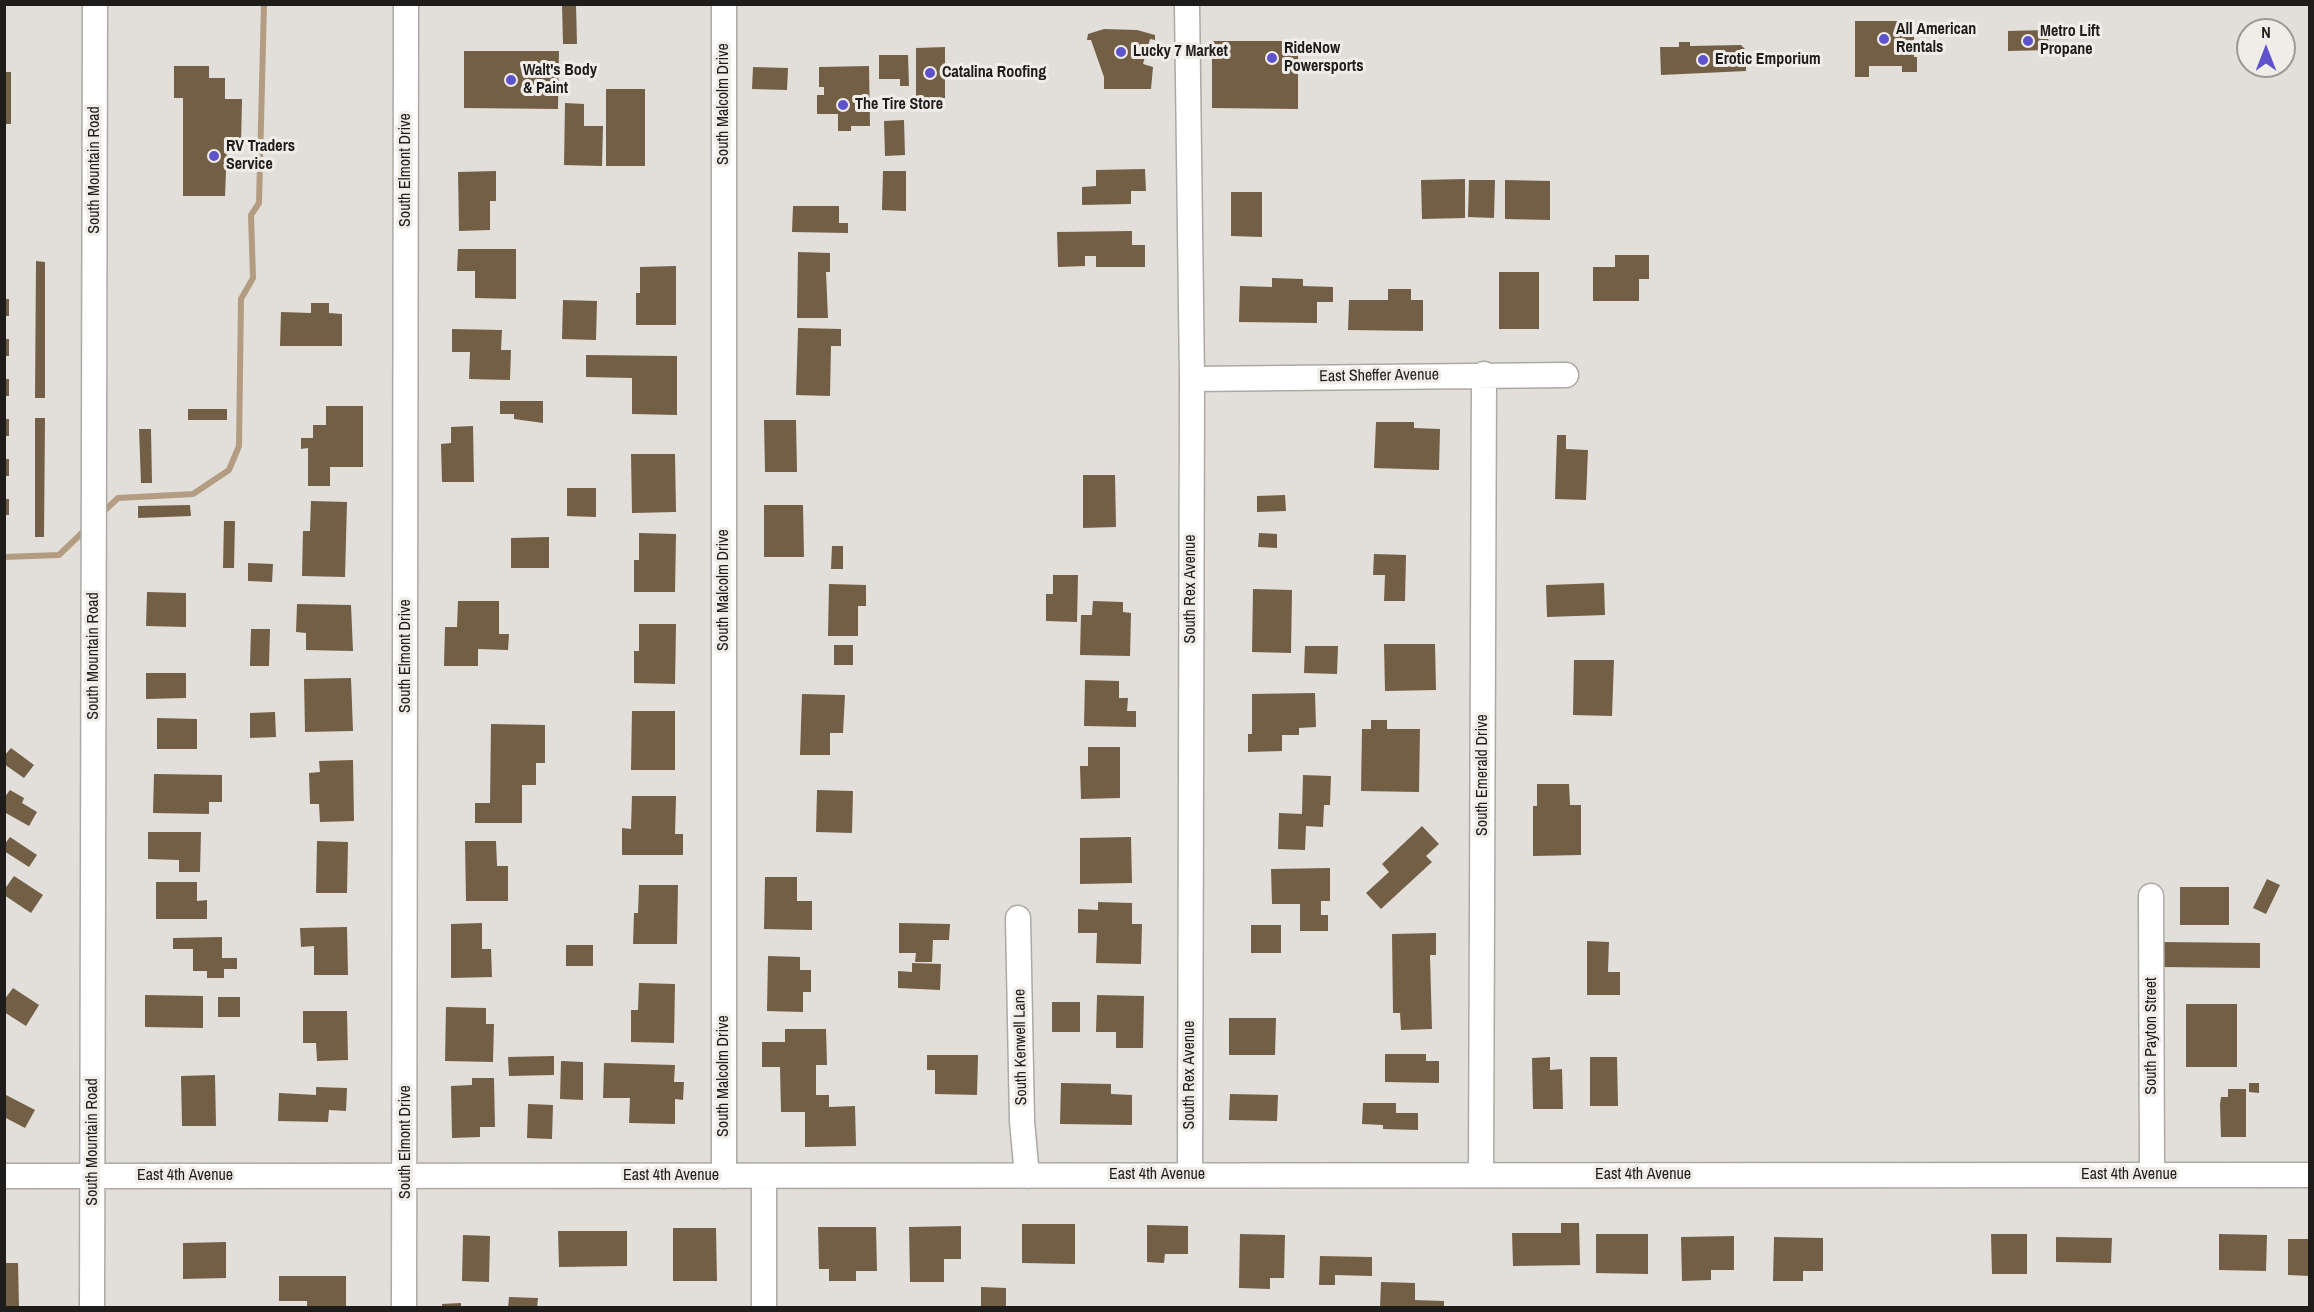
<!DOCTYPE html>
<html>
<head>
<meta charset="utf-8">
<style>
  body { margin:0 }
  #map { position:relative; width:2314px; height:1312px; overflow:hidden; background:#e2dfda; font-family:"Archivo Narrow",sans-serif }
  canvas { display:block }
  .frame { position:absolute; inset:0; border:6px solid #1e1d1b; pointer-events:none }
  .north { position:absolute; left:2236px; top:18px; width:60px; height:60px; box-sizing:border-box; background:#f0ece8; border:2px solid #9c9996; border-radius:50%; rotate:0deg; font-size:16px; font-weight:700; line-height:24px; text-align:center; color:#1e1d1b }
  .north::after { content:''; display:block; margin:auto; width:21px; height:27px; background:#5e53cc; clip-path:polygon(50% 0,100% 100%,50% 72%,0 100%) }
</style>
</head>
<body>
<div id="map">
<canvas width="2314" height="1312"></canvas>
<div class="frame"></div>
<div class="north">N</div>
</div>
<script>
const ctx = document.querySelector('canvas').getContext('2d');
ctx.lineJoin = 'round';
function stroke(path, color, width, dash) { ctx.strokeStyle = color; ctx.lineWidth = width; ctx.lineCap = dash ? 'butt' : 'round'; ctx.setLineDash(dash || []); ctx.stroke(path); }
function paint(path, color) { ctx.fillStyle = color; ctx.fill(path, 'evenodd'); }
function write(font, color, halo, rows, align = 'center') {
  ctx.font = font + ' "Archivo Narrow",sans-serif'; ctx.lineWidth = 6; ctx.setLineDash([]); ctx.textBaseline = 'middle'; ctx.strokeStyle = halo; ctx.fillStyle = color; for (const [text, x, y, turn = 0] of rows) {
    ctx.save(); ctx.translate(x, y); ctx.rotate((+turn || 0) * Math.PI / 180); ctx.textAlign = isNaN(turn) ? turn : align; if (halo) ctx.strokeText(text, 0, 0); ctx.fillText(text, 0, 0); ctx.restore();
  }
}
stroke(new Path2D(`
  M 101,514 L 118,498 L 193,494 L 229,470 L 239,446 L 241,299 L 253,278 L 251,215 L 259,203 L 264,4
  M 4,557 L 59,555 L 88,527`), '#b39c81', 6);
paint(new Path2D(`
  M 562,4 L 576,4 L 577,44 L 563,44 Z
  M 1855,21 L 1914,21 L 1914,57 L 1917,57 L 1917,72 L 1902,72 L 1902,66 L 1869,66 L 1869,77 L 1855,77 Z
  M 1104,29 L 1137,30 L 1155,35 L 1155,40 L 1150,39 L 1143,64 L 1153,67 L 1151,89 L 1104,89 L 1104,77 L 1091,40 L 1087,40 L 1088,34 Z
  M 2048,30 L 2049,50 L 2008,51 L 2008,31 Z
  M 1212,41 L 1298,41 L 1298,109 L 1212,108 Z
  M 1679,42 L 1690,42 L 1690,46 L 1741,45 L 1746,50 L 1746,71 L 1661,75 L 1660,47 L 1679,47 Z
  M 945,47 L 945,98 L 916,98 L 916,48 Z
  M 464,51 L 559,51 L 558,109 L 464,108 Z
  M 879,55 L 908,55 L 909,86 L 900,86 L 900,79 L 879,79 Z
  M 174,66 L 209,66 L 209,78 L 225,78 L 225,99 L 242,99 L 241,146 L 227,146 L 225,196 L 183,196 L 183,98 L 174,98 Z
  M 869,66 L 870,126 L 851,126 L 851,131 L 838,131 L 838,114 L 817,114 L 817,95 L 824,95 L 824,87 L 819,87 L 819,67 Z
  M 753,67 L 788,68 L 787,90 L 752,89 Z
  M 4,72 L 11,72 L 11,124 L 4,124 Z
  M 606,89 L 645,89 L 645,166 L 606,166 Z
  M 565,103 L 584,104 L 584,126 L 603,126 L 602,166 L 564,165 Z
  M 904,120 L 905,155 L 885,156 L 884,121 Z
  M 1145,169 L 1146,191 L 1131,191 L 1131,204 L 1082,205 L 1082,187 L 1096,186 L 1096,170 Z
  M 496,171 L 496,201 L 490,201 L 490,230 L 459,231 L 458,172 Z
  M 883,171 L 906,171 L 906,211 L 882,210 Z
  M 1465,179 L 1465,218 L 1422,219 L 1421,180 Z
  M 1469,180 L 1495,180 L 1494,218 L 1468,217 Z
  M 1505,180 L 1550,181 L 1550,220 L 1505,219 Z
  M 1231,192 L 1262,192 L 1262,237 L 1231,236 Z
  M 793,206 L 839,206 L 839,223 L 848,223 L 848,233 L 792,232 Z
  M 1132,231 L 1132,245 L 1145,245 L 1145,267 L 1096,267 L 1096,256 L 1085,256 L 1085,266 L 1058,267 L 1057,232 Z
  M 458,249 L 516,249 L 516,299 L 475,298 L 475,271 L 457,271 Z
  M 798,252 L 830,253 L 830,272 L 826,272 L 828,318 L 797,318 Z
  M 1615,255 L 1649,255 L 1649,279 L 1639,279 L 1639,301 L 1593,301 L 1593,267 L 1615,267 Z
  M 36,261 L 45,262 L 45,398 L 35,398 Z
  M 676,266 L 676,325 L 636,325 L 636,293 L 640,293 L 640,267 Z
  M 1499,272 L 1539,272 L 1539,329 L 1499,329 Z
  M 1272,278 L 1303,279 L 1303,286 L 1333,287 L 1333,302 L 1317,302 L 1317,323 L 1239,322 L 1240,286 L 1272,287 Z
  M 1388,289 L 1411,289 L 1411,300 L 1423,300 L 1423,331 L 1348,330 L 1349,300 L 1388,300 Z
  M 4,299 L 9,299 L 9,316 L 4,316 Z
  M 563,300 L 597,301 L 596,340 L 562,339 Z
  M 311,303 L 329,303 L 329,313 L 342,314 L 342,346 L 280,346 L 281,312 L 311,313 Z
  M 798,328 L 841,329 L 841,346 L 831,346 L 830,396 L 796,395 Z
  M 452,329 L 502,330 L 501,350 L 511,350 L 510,380 L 469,379 L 470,352 L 452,352 Z
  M 4,339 L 9,339 L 9,356 L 4,356 Z
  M 586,355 L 677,356 L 677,415 L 632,414 L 632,378 L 586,377 Z
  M 4,379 L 9,379 L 9,396 L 4,396 Z
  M 500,401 L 543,401 L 543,423 L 514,419 L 514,414 L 500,414 Z
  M 326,406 L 363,406 L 363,467 L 330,467 L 330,486 L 308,486 L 308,448 L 301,449 L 301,438 L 313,438 L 313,425 L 326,425 Z
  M 188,409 L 227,409 L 227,420 L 188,420 Z
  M 35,418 L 45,418 L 44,537 L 35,537 Z
  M 4,419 L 9,419 L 9,436 L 4,436 Z
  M 764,420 L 796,420 L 797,472 L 765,472 Z
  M 1376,422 L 1414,422 L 1414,428 L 1440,429 L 1439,470 L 1374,468 Z
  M 473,426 L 474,482 L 442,482 L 441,444 L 451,443 L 451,427 Z
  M 139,429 L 151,429 L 152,483 L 141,483 Z
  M 1557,435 L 1566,435 L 1566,449 L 1588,450 L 1586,500 L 1555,499 Z
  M 631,454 L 675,454 L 676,512 L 632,513 Z
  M 4,459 L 9,459 L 9,476 L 4,476 Z
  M 1083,475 L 1115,475 L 1116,527 L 1083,528 Z
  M 567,488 L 596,488 L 596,517 L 567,516 Z
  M 1285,495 L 1286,511 L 1257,512 L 1257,496 Z
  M 4,499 L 9,499 L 9,515 L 4,515 Z
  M 311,501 L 347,502 L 345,577 L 302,576 L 303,531 L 310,531 Z
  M 190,505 L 191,516 L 138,518 L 138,506 Z
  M 764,505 L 803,505 L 804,557 L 764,557 Z
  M 224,521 L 235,521 L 234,568 L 223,568 Z
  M 639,533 L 676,534 L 675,592 L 634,592 L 634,560 L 639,560 Z
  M 1259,533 L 1277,534 L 1277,548 L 1258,547 Z
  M 549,537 L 549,568 L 511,568 L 511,538 Z
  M 832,546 L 843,546 L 843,569 L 831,569 Z
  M 1374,554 L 1406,555 L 1405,601 L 1384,601 L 1385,575 L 1373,575 Z
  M 248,563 L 273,564 L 272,582 L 248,581 Z
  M 1053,575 L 1078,575 L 1077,622 L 1046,621 L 1046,594 L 1053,594 Z
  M 1604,583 L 1605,615 L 1547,617 L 1546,585 Z
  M 829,584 L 866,585 L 866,606 L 858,606 L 858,636 L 828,636 Z
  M 1253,589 L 1292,590 L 1291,653 L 1252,652 Z
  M 147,592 L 186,593 L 186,627 L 146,626 Z
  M 458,601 L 499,601 L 499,634 L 509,634 L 508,650 L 478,649 L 478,666 L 444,666 L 445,627 L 457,627 Z
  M 1093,601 L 1123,602 L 1123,612 L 1131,613 L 1130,656 L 1080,655 L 1081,615 L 1092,615 Z
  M 297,604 L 351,605 L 353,651 L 306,650 L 306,633 L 296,632 Z
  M 639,624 L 676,624 L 675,684 L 634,683 L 634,651 L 639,651 Z
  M 251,629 L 270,629 L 269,666 L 250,666 Z
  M 1384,644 L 1435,644 L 1436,690 L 1385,691 Z
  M 834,645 L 853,645 L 853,665 L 834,665 Z
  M 1305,646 L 1338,646 L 1337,674 L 1304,673 Z
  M 1574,660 L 1614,660 L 1612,716 L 1573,715 Z
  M 146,673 L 186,673 L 186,698 L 146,699 Z
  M 351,678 L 353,731 L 305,732 L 304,679 Z
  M 1085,680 L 1119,681 L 1119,698 L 1128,698 L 1127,711 L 1136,711 L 1136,727 L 1084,726 Z
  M 1315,693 L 1316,727 L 1299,728 L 1299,735 L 1282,735 L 1282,751 L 1248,752 L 1248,734 L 1252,734 L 1252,694 Z
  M 802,694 L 845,695 L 843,733 L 830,733 L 830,755 L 800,755 Z
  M 632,711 L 675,711 L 675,770 L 631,770 Z
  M 275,712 L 276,737 L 250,738 L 250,713 Z
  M 157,718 L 197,719 L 197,749 L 157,749 Z
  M 1371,720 L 1387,720 L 1387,729 L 1420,729 L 1419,792 L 1361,791 L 1362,729 L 1371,729 Z
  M 491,724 L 545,725 L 545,763 L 536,763 L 536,785 L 522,785 L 522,823 L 475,823 L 475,803 L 490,803 Z
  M 1088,747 L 1120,747 L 1120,798 L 1081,799 L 1080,766 L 1088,766 Z
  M 11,748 L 34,765 L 24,778 L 4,764 L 4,756 Z
  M 353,760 L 354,821 L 320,822 L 319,804 L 310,804 L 309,773 L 320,772 L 319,761 Z
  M 154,774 L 222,775 L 222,802 L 209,802 L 209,814 L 153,813 Z
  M 1303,775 L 1331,776 L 1330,805 L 1324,805 L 1323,827 L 1306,826 L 1305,850 L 1278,849 L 1279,813 L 1302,814 Z
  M 1537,784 L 1569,784 L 1570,805 L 1581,805 L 1581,855 L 1533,856 L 1533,806 L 1537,806 Z
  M 10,790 L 24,798 L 22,803 L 37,812 L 29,826 L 4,812 L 4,798 Z
  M 817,790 L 853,791 L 852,833 L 816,832 Z
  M 632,796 L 676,796 L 675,834 L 683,834 L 683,855 L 622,855 L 622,828 L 631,829 Z
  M 1422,826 L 1439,844 L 1426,856 L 1432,862 L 1381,909 L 1366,893 L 1389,872 L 1382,864 Z
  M 148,832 L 201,832 L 200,872 L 179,872 L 179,860 L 148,859 Z
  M 10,837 L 37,855 L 29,867 L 4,851 L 4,845 Z
  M 1131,837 L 1132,883 L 1080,884 L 1080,838 Z
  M 317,841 L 348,842 L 347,893 L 316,893 Z
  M 465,841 L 496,841 L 497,866 L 508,866 L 508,901 L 466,901 Z
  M 1330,868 L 1330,901 L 1321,901 L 1321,915 L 1328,915 L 1328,931 L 1300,931 L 1300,904 L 1272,904 L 1271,869 Z
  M 14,876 L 43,895 L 31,913 L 4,895 L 4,890 Z
  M 765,877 L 797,877 L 797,901 L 812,901 L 812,930 L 764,929 Z
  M 2267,879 L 2280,885 L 2266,914 L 2253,908 Z
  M 156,882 L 197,882 L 197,901 L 207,900 L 207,919 L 156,919 Z
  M 639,885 L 678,885 L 677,944 L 633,944 L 634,913 L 638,913 Z
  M 2180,887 L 2229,887 L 2229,925 L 2180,925 Z
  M 1098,902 L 1132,903 L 1132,924 L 1142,924 L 1141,964 L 1096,963 L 1097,933 L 1078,933 L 1078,909 L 1098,910 Z
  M 482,923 L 482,949 L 491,949 L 492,977 L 451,978 L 451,924 Z
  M 899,923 L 950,924 L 949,940 L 933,940 L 932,962 L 915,962 L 916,953 L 899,953 Z
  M 1251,925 L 1281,925 L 1281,953 L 1251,953 Z
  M 347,927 L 348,975 L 314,975 L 314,946 L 301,947 L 300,928 Z
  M 1436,933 L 1436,955 L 1430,955 L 1432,1029 L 1401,1030 L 1400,1013 L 1393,1013 L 1392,934 Z
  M 222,937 L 222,958 L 237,958 L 237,969 L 224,969 L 224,978 L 207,978 L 207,971 L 193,971 L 193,949 L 173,949 L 173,938 Z
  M 1587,941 L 1609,942 L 1608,972 L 1620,972 L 1620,995 L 1587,995 Z
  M 2160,942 L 2260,943 L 2260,968 L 2159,967 Z
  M 566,945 L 593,945 L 593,966 L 566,966 Z
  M 768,956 L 800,957 L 800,970 L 811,970 L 811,992 L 803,992 L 803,1012 L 767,1011 Z
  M 912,963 L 941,964 L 940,990 L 898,988 L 898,971 L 912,972 Z
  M 639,983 L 675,984 L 674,1043 L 631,1042 L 631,1010 L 638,1010 Z
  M 13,988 L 39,1005 L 26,1026 L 4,1012 L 4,1000 Z
  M 145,995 L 203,996 L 203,1028 L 145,1027 Z
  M 1097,995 L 1144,996 L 1143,1048 L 1116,1048 L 1116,1032 L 1096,1032 Z
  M 218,997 L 240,997 L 240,1017 L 218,1017 Z
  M 1052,1002 L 1080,1002 L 1080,1032 L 1052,1032 Z
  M 2186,1004 L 2237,1004 L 2237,1067 L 2186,1067 Z
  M 446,1007 L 486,1008 L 486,1024 L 494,1024 L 493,1062 L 445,1061 Z
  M 303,1011 L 347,1011 L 348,1060 L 317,1061 L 316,1043 L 303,1043 Z
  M 1229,1018 L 1276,1018 L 1275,1055 L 1229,1055 Z
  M 785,1029 L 826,1029 L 827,1065 L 816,1065 L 816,1095 L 829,1095 L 829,1107 L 855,1106 L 856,1146 L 805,1147 L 805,1112 L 781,1112 L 780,1067 L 762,1067 L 762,1042 L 785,1042 Z
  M 1385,1054 L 1426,1054 L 1426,1061 L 1439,1061 L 1439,1083 L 1385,1082 Z
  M 927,1055 L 978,1055 L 977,1095 L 935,1094 L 935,1070 L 927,1070 Z
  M 554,1056 L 554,1075 L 509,1076 L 508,1057 Z
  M 1550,1057 L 1550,1070 L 1562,1069 L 1563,1109 L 1533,1109 L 1532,1058 Z
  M 1590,1057 L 1617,1057 L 1618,1106 L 1590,1106 Z
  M 561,1061 L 583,1062 L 583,1100 L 560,1099 Z
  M 604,1063 L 675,1065 L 674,1082 L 684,1082 L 683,1100 L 675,1099 L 675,1124 L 629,1123 L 630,1098 L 603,1098 Z
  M 215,1075 L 216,1126 L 182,1126 L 181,1076 Z
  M 472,1078 L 494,1078 L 495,1127 L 480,1127 L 480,1137 L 452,1138 L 451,1086 L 472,1085 Z
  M 1061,1083 L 1111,1084 L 1111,1094 L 1132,1095 L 1132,1125 L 1060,1124 Z
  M 2249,1083 L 2259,1083 L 2259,1093 L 2249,1092 Z
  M 316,1087 L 347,1088 L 346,1111 L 329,1110 L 328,1122 L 278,1121 L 279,1093 L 316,1095 Z
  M 2228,1089 L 2246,1089 L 2246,1137 L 2221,1137 L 2220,1104 L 2221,1097 L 2228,1097 Z
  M 1230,1094 L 1278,1095 L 1277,1121 L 1229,1120 Z
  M 6,1095 L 35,1110 L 25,1128 L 4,1117 Z
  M 1363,1103 L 1396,1103 L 1396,1113 L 1418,1113 L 1418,1130 L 1383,1129 L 1383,1125 L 1362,1124 Z
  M 528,1104 L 553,1105 L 552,1139 L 527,1138 Z
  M 1561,1223 L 1579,1223 L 1580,1265 L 1513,1266 L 1512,1233 L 1561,1233 Z
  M 1022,1224 L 1075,1224 L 1075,1264 L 1022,1263 Z
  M 1147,1225 L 1188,1226 L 1188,1254 L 1165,1254 L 1164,1263 L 1147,1262 Z
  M 961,1226 L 961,1259 L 944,1259 L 944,1282 L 910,1282 L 909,1227 Z
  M 818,1227 L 876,1227 L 877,1271 L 856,1271 L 856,1281 L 829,1281 L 829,1269 L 819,1269 Z
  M 673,1228 L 716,1228 L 717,1281 L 673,1281 Z
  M 558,1231 L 627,1231 L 627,1266 L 559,1267 Z
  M 1240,1234 L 1285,1235 L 1284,1278 L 1270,1278 L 1270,1289 L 1239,1288 Z
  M 1596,1234 L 1648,1234 L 1648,1274 L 1596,1273 Z
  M 1991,1234 L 2027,1234 L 2027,1274 L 1992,1274 Z
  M 2219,1234 L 2267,1235 L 2266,1271 L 2219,1270 Z
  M 463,1235 L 490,1236 L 489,1282 L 462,1281 Z
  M 1734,1236 L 1734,1270 L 1711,1270 L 1711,1280 L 1682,1281 L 1681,1237 Z
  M 1774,1237 L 1823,1238 L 1823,1271 L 1803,1271 L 1803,1281 L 1773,1281 Z
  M 2056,1237 L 2112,1238 L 2111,1263 L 2056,1262 Z
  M 2288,1239 L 2310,1239 L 2310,1276 L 2288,1275 Z
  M 226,1242 L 226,1278 L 183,1279 L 183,1243 Z
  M 1320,1256 L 1372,1257 L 1372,1276 L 1335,1275 L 1335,1285 L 1319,1285 Z
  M 4,1263 L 18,1263 L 19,1308 L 4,1308 Z
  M 279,1276 L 346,1276 L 346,1308 L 307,1308 L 307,1301 L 279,1301 Z
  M 1381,1282 L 1415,1283 L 1415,1300 L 1444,1301 L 1444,1308 L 1380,1308 Z
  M 981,1287 L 1006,1288 L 1006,1308 L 981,1308 Z
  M 509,1297 L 538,1298 L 537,1308 L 508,1308 Z
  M 461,1303 L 461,1308 L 442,1308 L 442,1304 Z`), '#735f45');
const minor = new Path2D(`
  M 724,4 L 724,1176
  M 1187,4 L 1192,379 L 1190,1175
  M 1192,379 L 1566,375
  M 2151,896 L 2152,1175
  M 1018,918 L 1022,1121 L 1027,1176
  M 1481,1175 L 1484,374
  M 4,1176 L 2310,1175
  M 764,1176 L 764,1308
  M 92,1308 L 95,4
  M 404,1308 L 406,4`);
stroke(minor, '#aca9a5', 27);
stroke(minor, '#fff', 24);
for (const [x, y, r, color] of [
  [1884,39,6,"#5e53cc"],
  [2028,41,6,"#5e53cc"],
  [1121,52,6,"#5e53cc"],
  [1272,58,6,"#5e53cc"],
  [1703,60,6,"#5e53cc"],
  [930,73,6,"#5e53cc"],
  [511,80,6,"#5e53cc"],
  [843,105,6,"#5e53cc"],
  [214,156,6,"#5e53cc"]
]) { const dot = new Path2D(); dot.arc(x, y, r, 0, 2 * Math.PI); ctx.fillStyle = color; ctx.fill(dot); stroke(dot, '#f0ece8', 2); }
write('bold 16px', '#1e1d1b', '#f0ece8', [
  ["All American",1896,30],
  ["Rentals",1896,48],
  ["Metro Lift",2040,32],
  ["Propane",2040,50],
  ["RideNow",1284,49],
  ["Powersports",1284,67],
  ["Lucky 7 Market",1133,52],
  ["Erotic Emporium",1715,60],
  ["Walt's Body",523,71],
  ["& Paint",523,89],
  ["Catalina Roofing",942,73],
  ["The Tire Store",855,105],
  ["RV Traders",226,147],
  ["Service",226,165]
], 'left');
write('16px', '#1e1d1b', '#f0ece8', [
  ["South Malcolm Drive",724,104,-90],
  ["South Mountain Road",95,170,-90],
  ["South Elmont Drive",406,170,-90],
  ["East Sheffer Avenue",1379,376,-1],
  ["South Rex Avenue",1191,589,-90],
  ["South Malcolm Drive",724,590,-90],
  ["South Mountain Road",94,656,-90],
  ["South Elmont Drive",406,656,-90],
  ["South Emerald Drive",1483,775,-90],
  ["South Payton Street",2152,1036,-90],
  ["South Kenwell Lane",1021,1047,-91],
  ["South Rex Avenue",1190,1075,-90],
  ["South Malcolm Drive",724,1076,-90],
  ["South Mountain Road",93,1142,-90],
  ["South Elmont Drive",406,1142,-90],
  ["East 4th Avenue",1157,1175],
  ["East 4th Avenue",1643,1175],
  ["East 4th Avenue",2129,1175],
  ["East 4th Avenue",185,1176],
  ["East 4th Avenue",671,1176]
]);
</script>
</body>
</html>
